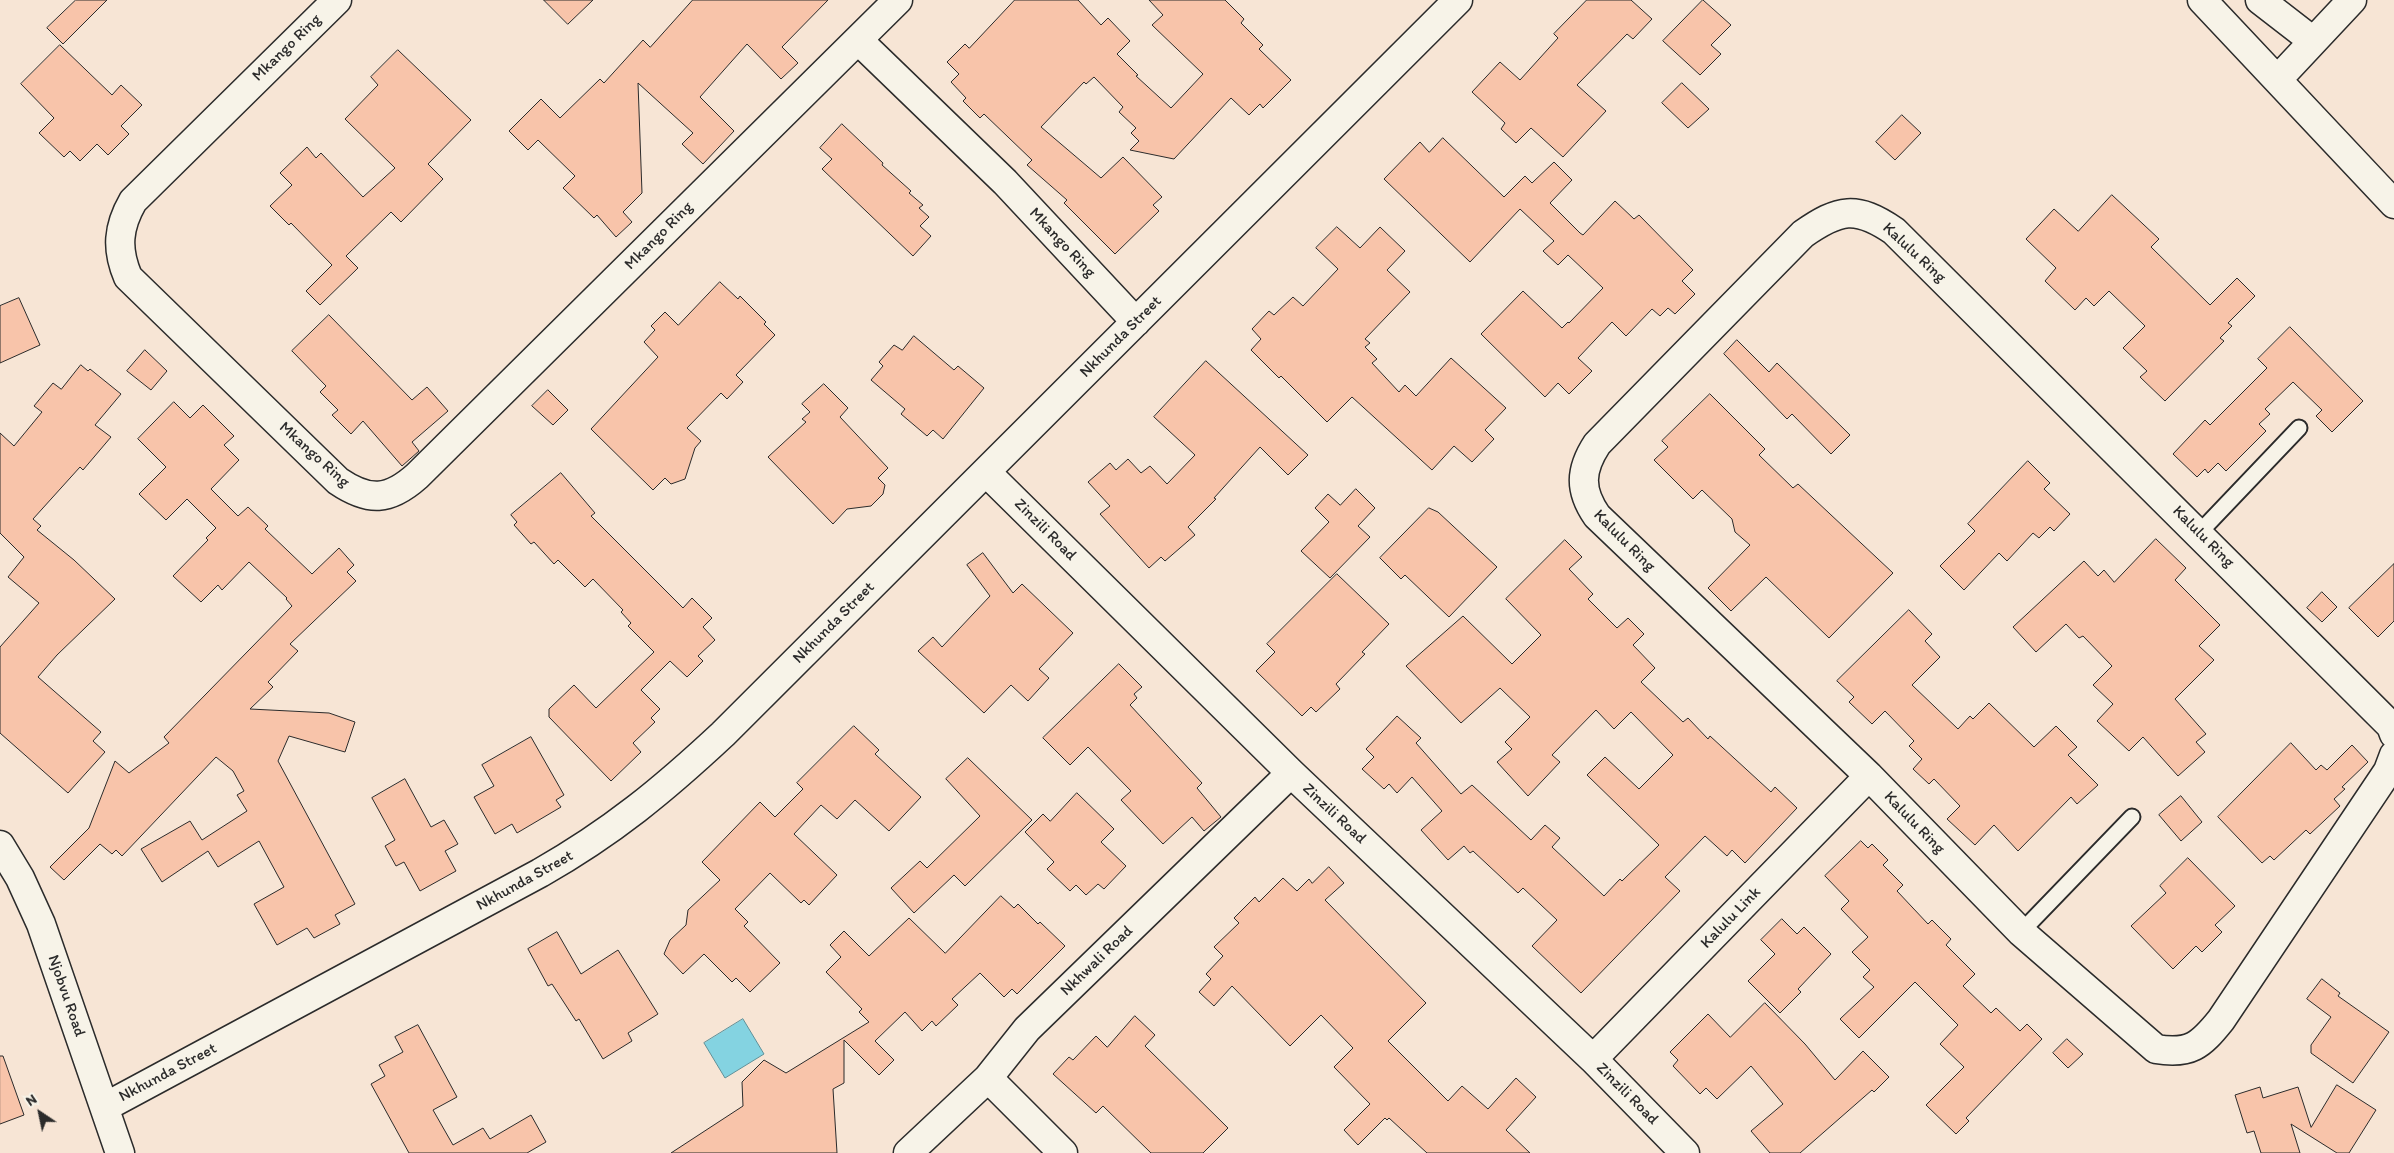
<!DOCTYPE html>
<html>
<head>
<meta charset="utf-8">
<style>
  body { margin:0 }
  #map { position:relative; width:2394px; height:1153px; overflow:hidden; background:#f7e5d5; font-family:Itim,sans-serif }
  canvas { display:block }
  .north { position:absolute; left:15px; top:1088px; width:50px; height:50px; -webkit-text-stroke:4px #f7f3e8; paint-order:stroke; rotate:326deg; font-size:14px; font-weight:700; line-height:20px; text-align:center; color:#2b2b2b }
  .north::after { content:''; display:block; margin:auto; width:18px; height:22px; background:#2b2b2b; clip-path:polygon(50% 0,100% 100%,50% 72%,0 100%) }
</style>
</head>
<body>
<div id="map">
<canvas width="2394" height="1153"></canvas>
<div class="north">N</div>
</div>
<script>
const ctx = document.querySelector('canvas').getContext('2d');
ctx.lineJoin = 'round';
function paint(path, color) { ctx.fillStyle = color; ctx.fill(path, 'evenodd'); }
function stroke(path, color, width, dash) { ctx.strokeStyle = color; ctx.lineWidth = width; ctx.lineCap = dash ? 'butt' : 'round'; ctx.setLineDash(dash || []); ctx.stroke(path); }
function write(font, color, halo, rows, align = 'center') {
  ctx.font = font + ' Itim,sans-serif'; ctx.lineWidth = 4; ctx.setLineDash([]); ctx.textBaseline = 'middle'; ctx.strokeStyle = halo; ctx.fillStyle = color; for (const [text, x, y, turn = 0] of rows) {
    ctx.save(); ctx.translate(x, y); ctx.rotate((+turn || 0) * Math.PI / 180); ctx.textAlign = isNaN(turn) ? turn : align; if (halo) ctx.strokeText(text, 0, 0); ctx.fillText(text, 0, 0); ctx.restore();
  }
}
const water = new Path2D(`
  M 743,1019 L 764,1054 L 725,1078 L 704,1043 Z`);
paint(water, '#84d3e1');
stroke(water, '#609098', 1);
const building = new Path2D(`
  M 76,0 L 107,0 L 63,44 L 47,28 Z
  M 544,0 L 593,0 L 568,24 Z
  M 693,0 L 828,0 L 782,47 L 798,63 L 781,79 L 747,44 L 700,97 L 734,131 L 703,164 L 682,144 L 693,133 L 638,83 L 642,193 L 623,212 L 632,222 L 616,237 L 597,215 L 594,218 L 563,188 L 575,176 L 538,140 L 528,150 L 509,131 L 541,99 L 560,118 L 600,79 L 604,83 L 643,40 L 650,47 Z
  M 1015,0 L 1078,0 L 1101,25 L 1108,18 L 1130,41 L 1117,54 L 1138,75 L 1136,76 L 1171,108 L 1203,74 L 1152,25 L 1163,15 L 1149,0 L 1225,0 L 1244,19 L 1241,23 L 1263,45 L 1259,49 L 1291,80 L 1263,108 L 1260,104 L 1249,115 L 1231,98 L 1174,159 L 1130,150 L 1139,141 L 1131,133 L 1136,128 L 1119,112 L 1123,107 L 1094,77 L 1086,84 L 1084,82 L 1041,127 L 1101,178 L 1123,157 L 1162,197 L 1153,205 L 1159,211 L 1115,254 L 1064,203 L 1067,200 L 1027,165 L 1032,160 L 984,114 L 980,118 L 963,101 L 966,98 L 951,82 L 959,74 L 947,62 L 965,44 L 969,48 Z
  M 1587,0 L 1631,0 L 1652,19 L 1633,39 L 1627,34 L 1577,85 L 1606,111 L 1563,157 L 1531,128 L 1516,143 L 1501,129 L 1505,123 L 1472,92 L 1500,62 L 1520,80 L 1558,38 L 1554,34 Z
  M 1703,0 L 1731,25 L 1711,45 L 1721,54 L 1700,75 L 1663,41 Z
  M 60,45 L 112,95 L 121,85 L 142,105 L 121,126 L 129,134 L 108,155 L 97,144 L 80,161 L 70,151 L 64,157 L 39,133 L 54,118 L 21,84 Z
  M 398,50 L 471,120 L 428,164 L 443,179 L 401,222 L 391,212 L 346,256 L 358,268 L 320,305 L 306,291 L 332,265 L 291,223 L 289,225 L 270,206 L 292,185 L 280,173 L 307,147 L 316,158 L 321,153 L 363,197 L 395,168 L 345,119 L 378,85 L 371,77 Z
  M 1682,83 L 1709,109 L 1688,128 L 1662,103 Z
  M 1902,115 L 1921,133 L 1895,160 L 1876,142 Z
  M 842,124 L 883,163 L 882,165 L 911,191 L 909,193 L 923,205 L 919,208 L 929,217 L 920,226 L 931,236 L 913,256 L 822,169 L 832,159 L 820,148 Z
  M 1443,138 L 1504,197 L 1525,176 L 1532,183 L 1554,162 L 1572,180 L 1550,203 L 1580,233 L 1583,235 L 1615,201 L 1634,219 L 1639,215 L 1693,270 L 1682,281 L 1695,294 L 1675,314 L 1668,308 L 1660,316 L 1652,309 L 1626,336 L 1612,322 L 1578,358 L 1592,371 L 1569,394 L 1558,383 L 1545,397 L 1481,334 L 1523,291 L 1562,328 L 1568,322 L 1569,323 L 1603,288 L 1568,255 L 1558,265 L 1543,251 L 1554,241 L 1520,209 L 1470,262 L 1384,179 L 1420,142 L 1429,152 Z
  M 2112,195 L 2159,239 L 2151,247 L 2210,305 L 2237,278 L 2255,296 L 2228,323 L 2232,326 L 2220,338 L 2224,341 L 2165,401 L 2140,377 L 2147,371 L 2123,348 L 2145,326 L 2109,291 L 2094,306 L 2086,298 L 2075,310 L 2045,281 L 2056,268 L 2026,239 L 2054,209 L 2078,231 Z
  M 1337,227 L 1360,248 L 1380,227 L 1405,251 L 1387,270 L 1410,292 L 1365,339 L 1370,343 L 1365,347 L 1377,359 L 1372,363 L 1399,392 L 1405,385 L 1416,396 L 1451,358 L 1506,408 L 1485,430 L 1494,439 L 1472,462 L 1454,446 L 1432,470 L 1352,397 L 1327,422 L 1281,376 L 1279,378 L 1251,350 L 1261,339 L 1252,329 L 1269,311 L 1274,315 L 1293,297 L 1303,306 L 1338,269 L 1316,248 Z
  M 720,282 L 738,299 L 740,296 L 766,322 L 764,324 L 775,335 L 736,375 L 743,382 L 727,399 L 721,393 L 687,428 L 701,441 L 695,448 L 685,479 L 671,484 L 665,478 L 653,490 L 591,429 L 658,357 L 644,342 L 655,330 L 651,326 L 665,312 L 678,325 Z
  M 19,298 L 40,345 L 0,363 L 0,306 Z
  M 329,315 L 412,400 L 427,387 L 448,411 L 412,442 L 419,451 L 402,466 L 363,421 L 351,434 L 332,415 L 338,410 L 320,392 L 326,386 L 292,351 Z
  M 2290,327 L 2363,401 L 2332,432 L 2316,416 L 2322,410 L 2293,382 L 2265,409 L 2270,414 L 2259,424 L 2266,431 L 2226,471 L 2218,463 L 2208,473 L 2205,469 L 2197,477 L 2173,454 L 2205,420 L 2210,425 L 2267,368 L 2258,359 Z
  M 914,336 L 954,370 L 958,366 L 984,388 L 943,439 L 933,430 L 927,436 L 901,414 L 905,409 L 871,380 L 883,366 L 879,362 L 894,345 L 902,350 Z
  M 1737,340 L 1769,372 L 1777,363 L 1850,435 L 1831,454 L 1792,414 L 1787,419 L 1724,354 Z
  M 145,350 L 167,371 L 151,390 L 127,371 Z
  M 1206,361 L 1308,455 L 1288,475 L 1260,447 L 1214,498 L 1216,499 L 1188,527 L 1195,535 L 1165,561 L 1161,557 L 1149,568 L 1100,514 L 1110,506 L 1088,482 L 1110,463 L 1116,470 L 1128,459 L 1141,473 L 1150,466 L 1167,484 L 1195,455 L 1154,417 Z
  M 81,365 L 88,371 L 90,369 L 121,394 L 95,425 L 111,437 L 83,470 L 80,467 L 33,519 L 41,526 L 37,530 L 74,560 L 115,599 L 57,655 L 38,677 L 101,732 L 93,741 L 105,752 L 68,793 L 0,733 L 0,647 L 39,603 L 8,577 L 24,557 L 0,533 L 0,433 L 14,446 L 42,412 L 34,406 L 53,383 L 61,389 Z
  M 824,384 L 848,408 L 840,417 L 888,468 L 878,478 L 885,485 L 883,494 L 871,506 L 847,509 L 833,524 L 768,457 L 806,422 L 802,419 L 810,412 L 802,404 Z
  M 548,390 L 568,410 L 553,425 L 532,406 Z
  M 1710,394 L 1765,449 L 1759,455 L 1793,488 L 1798,484 L 1893,573 L 1829,638 L 1766,577 L 1731,611 L 1708,588 L 1750,545 L 1735,532 L 1732,519 L 1702,490 L 1693,499 L 1654,460 L 1668,447 L 1662,441 Z
  M 174,402 L 190,418 L 203,405 L 234,436 L 224,445 L 239,460 L 211,489 L 238,516 L 248,507 L 268,526 L 265,529 L 312,574 L 339,548 L 354,565 L 347,572 L 356,581 L 290,644 L 298,651 L 268,682 L 273,687 L 250,709 L 329,713 L 355,722 L 345,752 L 289,736 L 278,761 L 355,904 L 335,915 L 340,924 L 314,938 L 307,928 L 277,945 L 254,904 L 284,887 L 259,841 L 218,867 L 208,851 L 162,882 L 141,849 L 190,821 L 202,840 L 247,811 L 237,795 L 244,791 L 233,771 L 216,757 L 122,856 L 116,850 L 112,854 L 100,844 L 64,880 L 50,867 L 89,828 L 115,761 L 129,773 L 169,743 L 164,737 L 292,606 L 286,599 L 287,598 L 249,562 L 222,590 L 218,585 L 201,602 L 173,576 L 208,540 L 206,538 L 216,528 L 187,499 L 166,520 L 139,494 L 166,467 L 138,439 Z
  M 2028,461 L 2050,483 L 2044,489 L 2070,514 L 2054,531 L 2050,527 L 2039,538 L 2033,533 L 2007,561 L 1999,553 L 1964,590 L 1940,566 L 1975,531 L 1968,524 Z
  M 561,473 L 595,513 L 591,516 L 683,608 L 692,598 L 712,618 L 703,627 L 715,640 L 698,656 L 703,661 L 687,677 L 670,661 L 641,690 L 660,709 L 651,718 L 655,722 L 633,743 L 641,752 L 611,781 L 549,717 L 549,709 L 574,685 L 596,708 L 654,652 L 628,626 L 631,623 L 621,612 L 623,610 L 593,579 L 585,587 L 558,560 L 554,564 L 534,542 L 531,544 L 514,525 L 517,522 L 511,515 Z
  M 1356,489 L 1375,508 L 1358,526 L 1370,537 L 1330,578 L 1301,551 L 1329,522 L 1315,508 L 1328,494 L 1340,505 Z
  M 1429,508 L 1438,512 L 1497,567 L 1449,617 L 1405,575 L 1401,579 L 1380,558 Z
  M 2156,539 L 2186,568 L 2175,580 L 2220,625 L 2199,646 L 2214,660 L 2175,699 L 2206,734 L 2196,742 L 2205,752 L 2178,776 L 2143,737 L 2129,751 L 2097,721 L 2113,704 L 2093,685 L 2112,666 L 2083,636 L 2079,638 L 2066,624 L 2036,652 L 2013,627 L 2084,561 L 2098,576 L 2104,570 L 2114,582 Z
  M 1565,540 L 1582,557 L 1569,569 L 1593,594 L 1588,599 L 1617,628 L 1628,618 L 1644,634 L 1633,645 L 1655,668 L 1641,682 L 1683,722 L 1688,718 L 1708,739 L 1710,736 L 1771,792 L 1775,787 L 1797,808 L 1745,863 L 1732,850 L 1727,856 L 1705,836 L 1665,877 L 1680,891 L 1581,993 L 1532,946 L 1557,920 L 1523,888 L 1518,893 L 1473,851 L 1470,853 L 1464,846 L 1448,860 L 1421,830 L 1442,811 L 1412,777 L 1397,793 L 1389,784 L 1384,789 L 1362,769 L 1374,757 L 1366,749 L 1397,716 L 1421,738 L 1416,743 L 1461,794 L 1472,785 L 1531,840 L 1545,825 L 1560,838 L 1552,847 L 1604,896 L 1620,879 L 1622,881 L 1659,845 L 1587,775 L 1605,757 L 1639,789 L 1673,755 L 1631,712 L 1614,729 L 1596,710 L 1552,755 L 1560,762 L 1528,796 L 1497,762 L 1512,749 L 1505,742 L 1530,717 L 1500,688 L 1461,723 L 1406,666 L 1463,616 L 1512,664 L 1541,635 L 1506,599 Z
  M 983,553 L 1013,593 L 1022,584 L 1073,633 L 1039,669 L 1049,678 L 1028,701 L 1011,685 L 984,713 L 918,651 L 933,637 L 942,647 L 990,596 L 967,565 Z
  M 2394,564 L 2394,621 L 2378,637 L 2349,608 Z
  M 1337,574 L 1389,624 L 1362,652 L 1365,654 L 1336,684 L 1340,689 L 1316,712 L 1311,707 L 1302,716 L 1256,671 L 1275,652 L 1267,644 Z
  M 2322,592 L 2337,607 L 2322,622 L 2307,608 Z
  M 1909,610 L 1932,634 L 1925,641 L 1940,657 L 1912,685 L 1958,729 L 1970,716 L 1973,719 L 1989,703 L 2034,747 L 2056,726 L 2077,747 L 2068,755 L 2098,785 L 2077,804 L 2071,797 L 2018,851 L 1994,825 L 1975,845 L 1947,819 L 1960,806 L 1934,779 L 1929,784 L 1913,769 L 1922,759 L 1909,746 L 1914,741 L 1885,711 L 1872,724 L 1849,702 L 1854,697 L 1837,681 Z
  M 1119,664 L 1142,687 L 1134,694 L 1137,698 L 1130,705 L 1202,783 L 1197,788 L 1221,817 L 1204,831 L 1192,817 L 1163,844 L 1121,800 L 1131,791 L 1088,747 L 1070,765 L 1043,738 Z
  M 854,726 L 879,750 L 875,754 L 921,797 L 889,831 L 855,800 L 837,819 L 821,805 L 794,834 L 837,875 L 809,905 L 804,900 L 801,903 L 770,873 L 735,909 L 748,922 L 744,926 L 780,963 L 750,992 L 736,978 L 732,982 L 704,954 L 683,974 L 664,954 L 670,940 L 686,925 L 688,910 L 720,880 L 702,862 L 760,802 L 775,817 L 803,789 L 797,783 Z
  M 531,737 L 564,795 L 556,800 L 561,807 L 517,833 L 512,824 L 495,834 L 474,797 L 494,786 L 482,765 Z
  M 2291,743 L 2316,770 L 2321,765 L 2327,770 L 2352,745 L 2368,762 L 2342,787 L 2345,789 L 2334,799 L 2340,806 L 2310,834 L 2306,830 L 2274,860 L 2270,856 L 2262,863 L 2218,817 Z
  M 968,758 L 1032,820 L 965,886 L 954,875 L 914,913 L 891,888 L 920,861 L 927,868 L 980,816 L 946,779 Z
  M 405,779 L 431,827 L 444,820 L 458,844 L 445,851 L 456,871 L 420,891 L 404,862 L 396,866 L 385,846 L 395,840 L 372,798 Z
  M 1077,793 L 1114,829 L 1101,842 L 1126,866 L 1104,889 L 1098,884 L 1086,895 L 1076,885 L 1070,891 L 1047,869 L 1054,862 L 1025,832 L 1043,814 L 1050,821 Z
  M 2181,796 L 2202,822 L 2181,841 L 2159,815 Z
  M 1861,841 L 1868,848 L 1872,844 L 1888,860 L 1883,865 L 1903,885 L 1897,891 L 1928,924 L 1932,920 L 1951,939 L 1946,945 L 1975,974 L 1963,986 L 1991,1013 L 1996,1008 L 2020,1031 L 2027,1024 L 2042,1039 L 1966,1118 L 1969,1121 L 1956,1134 L 1926,1105 L 1964,1067 L 1940,1044 L 1958,1025 L 1915,982 L 1859,1038 L 1840,1019 L 1874,987 L 1863,977 L 1870,970 L 1852,952 L 1868,937 L 1841,909 L 1849,901 L 1825,876 Z
  M 2188,858 L 2235,906 L 2215,925 L 2222,932 L 2202,952 L 2196,946 L 2173,969 L 2131,926 L 2166,893 L 2160,886 Z
  M 1329,867 L 1344,883 L 1325,900 L 1426,1003 L 1388,1041 L 1448,1101 L 1462,1086 L 1488,1109 L 1516,1078 L 1536,1097 L 1506,1130 L 1530,1153 L 1427,1153 L 1389,1118 L 1387,1120 L 1385,1118 L 1358,1145 L 1344,1130 L 1370,1104 L 1334,1067 L 1353,1048 L 1321,1015 L 1290,1046 L 1232,986 L 1214,1006 L 1199,992 L 1211,979 L 1206,974 L 1223,956 L 1214,947 L 1239,923 L 1234,918 L 1255,897 L 1259,902 L 1283,878 L 1297,891 L 1309,879 L 1312,883 Z
  M 1001,896 L 1014,908 L 1018,904 L 1038,924 L 1040,922 L 1065,946 L 1017,994 L 1012,989 L 1004,997 L 980,973 L 952,999 L 958,1005 L 936,1026 L 932,1021 L 922,1031 L 905,1012 L 875,1041 L 894,1060 L 879,1075 L 844,1040 L 844,1083 L 833,1089 L 837,1153 L 671,1153 L 743,1106 L 742,1082 L 764,1060 L 786,1073 L 869,1022 L 859,1012 L 862,1009 L 826,972 L 841,957 L 830,945 L 844,931 L 869,956 L 909,918 L 945,953 Z
  M 1782,919 L 1797,934 L 1804,927 L 1831,954 L 1798,989 L 1801,992 L 1780,1013 L 1748,981 L 1775,954 L 1761,940 Z
  M 557,932 L 581,974 L 618,950 L 658,1014 L 628,1033 L 632,1041 L 603,1059 L 579,1019 L 576,1021 L 552,984 L 548,986 L 528,949 Z
  M 2322,979 L 2340,993 L 2338,996 L 2389,1032 L 2353,1083 L 2311,1053 L 2311,1045 L 2331,1017 L 2307,999 Z
  M 1765,1003 L 1805,1044 L 1835,1080 L 1863,1051 L 1889,1077 L 1874,1092 L 1872,1090 L 1800,1153 L 1770,1153 L 1751,1131 L 1783,1104 L 1751,1066 L 1717,1099 L 1706,1088 L 1700,1094 L 1673,1066 L 1678,1060 L 1670,1052 L 1708,1014 L 1730,1037 Z
  M 1135,1016 L 1155,1035 L 1145,1046 L 1228,1128 L 1203,1153 L 1151,1153 L 1103,1106 L 1096,1113 L 1053,1074 L 1069,1057 L 1073,1060 L 1096,1036 L 1107,1047 Z
  M 418,1025 L 457,1097 L 433,1110 L 453,1145 L 483,1128 L 490,1139 L 531,1115 L 546,1142 L 527,1153 L 409,1153 L 371,1084 L 385,1076 L 379,1065 L 403,1052 L 395,1037 Z
  M 2067,1039 L 2083,1054 L 2068,1068 L 2053,1053 Z
  M 0,1056 L 3,1056 L 24,1115 L 0,1124 Z
  M 2337,1085 L 2376,1110 L 2349,1153 L 2337,1153 L 2291,1124 L 2300,1153 L 2261,1153 L 2254,1131 L 2247,1133 L 2235,1095 L 2260,1087 L 2263,1098 L 2298,1087 L 2311,1127 Z`);
paint(building, '#f8c4aa');
stroke(building, '#2b2b2b', 1);
const lane = new Path2D(`
  M 2199,533 L 2299,428
  M 2021,932 L 2132,817`);
const street = new Path2D(`
  M 337,0 L 133,201 C 118,227 116,249 128,277 L 338,481 C 369,502 389,501 417,476 L 898,0
  M 2202,0 L 2394,204
  M 2260,0 L 2313,41
  M 858,40 L 1005,182 L 1136,322
  M 2278,79 L 2352,0
  M 986,472 L 1291,773 L 1593,1059 L 1685,1153
  M 2394,734 L 2391,726 L 1894,231 C 1856,205 1839,209 1803,234 L 1597,444 C 1580,470 1579,490 1597,516 L 1869,776 L 2021,932 L 2156,1049 C 2190,1055 2201,1045 2221,1020 L 2388,771 L 2394,755
  M 0,845 L 20,878 L 41,924 L 120,1153
  M 1593,1059 L 1869,776
  M 988,1078 L 1063,1153
  M 105,1107 L 540,873 C 612,832 663,790 723,734 L 1458,0
  M 908,1153 L 988,1078 L 1027,1029 L 1291,773`);
stroke(lane, '#2b2b2b', 19);
stroke(street, '#2b2b2b', 31);
stroke(lane, '#f7f3e8', 15);
stroke(street, '#f7f3e8', 28);
write('16px', '#2b2b2b', '#f7f3e8', [
  ["Mkango Ring",287,48,-44],
  ["Mkango Ring",659,236,-45],
  ["Mkango Ring",1062,243,47],
  ["Kalulu Ring",1914,253,43],
  ["Nkhunda Street",1121,337,-45],
  ["Mkango Ring",314,455,42],
  ["Zinzili Road",1045,530,45],
  ["Kalulu Ring",2203,537,45],
  ["Kalulu Ring",1624,541,45],
  ["Nkhunda Street",834,623,-45],
  ["Zinzili Road",1334,814,43],
  ["Kalulu Ring",1914,823,46],
  ["Nkhunda Street",525,881,-29],
  ["Kalulu Link",1731,918,-46],
  ["Nkhwali Road",1097,961,-44],
  ["Njobvu Road",66,996,71],
  ["Nkhunda Street",168,1073,-28],
  ["Zinzili Road",1627,1094,45]
]);
</script>
</body>
</html>
